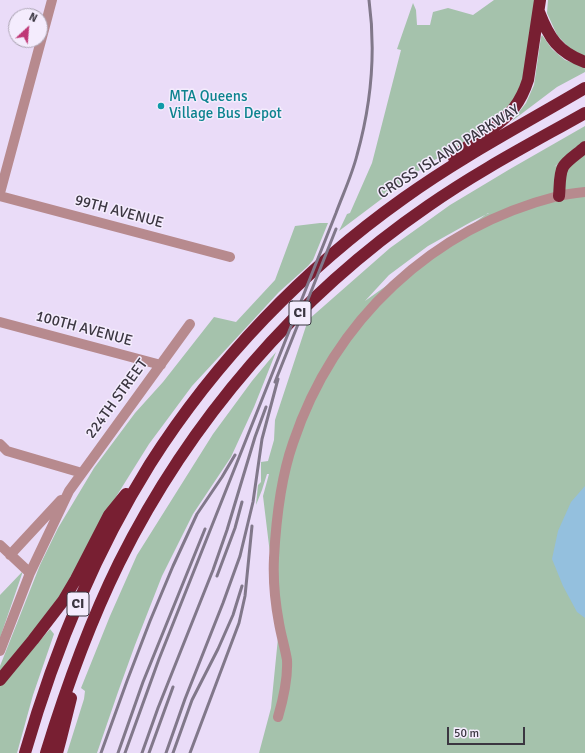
<!DOCTYPE html>
<html>
<head>
<meta charset="utf-8">
<style>
  body { margin:0 }
  #map { position:relative; width:585px; height:753px; overflow:hidden; background:#eadcf8; font-family:Signika,sans-serif }
  canvas { display:block }
  .north { position:absolute; left:8px; top:8px; width:40px; height:40px; box-sizing:border-box; background:#f4ecfd; border:1px solid #aaa3b2; border-radius:50%; rotate:26deg; font-size:11px; font-weight:700; line-height:16px; text-align:center; color:#3b3641 }
  .north::after { content:''; display:block; margin:auto; width:14px; height:18px; background:#bf3876; clip-path:polygon(50% 0,100% 100%,50% 72%,0 100%) }
  .scale { position:absolute; left:447px; top:727px; width:78px; height:18px; box-sizing:border-box; border:2px solid #3b3641; border-top:0; padding-left:5px; font-size:12px; line-height:14px; white-space:nowrap; color:#3b3641; -webkit-text-stroke:3px #f4ecfd; paint-order:stroke }
</style>
</head>
<body>
<div id="map">
<canvas width="585" height="753"></canvas>
<div class="north">N</div>
<div class="scale">50 m</div>
</div>
<script>
const ctx = document.querySelector('canvas').getContext('2d');
ctx.lineJoin = 'round';
function paint(path, color) { ctx.fillStyle = color; ctx.fill(path, 'evenodd'); }
function stroke(path, color, width, dash) { ctx.strokeStyle = color; ctx.lineWidth = width; ctx.lineCap = dash ? 'butt' : 'round'; ctx.setLineDash(dash || []); ctx.stroke(path); }
function write(font, color, halo, rows, align = 'center') {
  ctx.font = font + ' Signika,sans-serif'; ctx.lineWidth = 3; ctx.setLineDash([]); ctx.textBaseline = 'middle'; ctx.strokeStyle = halo; ctx.fillStyle = color; for (const [text, x, y, turn = 0] of rows) {
    ctx.save(); ctx.translate(x, y); ctx.rotate((+turn || 0) * Math.PI / 180); ctx.textAlign = isNaN(turn) ? turn : align; if (halo) ctx.strokeText(text, 0, 0); ctx.fillText(text, 0, 0); ctx.restore();
  }
}
paint(new Path2D(`
  M 494,0 L 535,0 L 522,86 L 511,105 L 493,125 L 428,164 L 339,231 L 347,214 L 350,213 L 372,163 L 401,50 L 397,49 L 413,3 L 416,10 L 417,25 L 430,25 L 433,12 L 448,8 L 473,15 Z
  M 548,0 L 585,0 L 585,56 L 571,50 L 557,35 L 547,13 Z
  M 542,35 L 552,49 L 565,60 L 585,67 L 585,72 L 557,87 L 512,121 L 526,103 L 534,85 L 541,37 Z
  M 585,126 L 585,141 L 554,167 L 585,147 L 585,753 L 259,753 L 271,708 L 279,628 L 263,496 L 269,474 L 267,474 L 262,490 L 256,505 L 258,485 L 261,482 L 261,462 L 268,461 L 274,440 L 275,420 L 308,320 L 390,248 L 450,205 L 510,169 ZM 489,213 L 488,213 L 365,301 L 389,275 L 428,246 L 471,222 Z
  M 320,223 L 328,223 L 313,260 L 308,266 L 279,292 L 192,386 L 149,444 L 114,500 L 78,568 L 31,639 L 0,672 L 0,666 L 40,565 L 58,528 L 94,468 L 135,413 L 163,382 L 214,317 L 236,322 L 275,280 L 295,226 Z
  M 276,352 L 254,407 L 231,457 L 193,514 L 162,576 L 135,645 L 118,692 L 97,753 L 67,753 L 84,699 L 85,691 L 81,688 L 110,616 L 137,555 L 213,434 L 252,381 Z
  M 23,571 L 0,638 L 0,595 Z
  M 50,629 L 54,634 L 33,695 L 17,753 L 0,753 L 0,686 Z`), '#a5c2ac');
paint(new Path2D(`
  M 585,486 L 585,618 L 577,612 L 563,586 L 552,559 L 558,531 L 571,502 Z`), '#94c0de');
stroke(new Path2D(`
  M 0,193 L 52,0
  M 0,196 L 230,257
  M 0,322 L 161,365
  M 0,444 L 7,451 L 82,473
  M 0,545 L 30,573
  M 10,555 L 61,500
  M 0,651 L 30,573 L 69,491 L 190,324
  M 278,717 C 283,700 288,679 287,660 C 285,648 281,635 279,623 C 275,602 273,579 274,558 C 276,520 280,480 293,443 C 334,320 432,228 558,196 C 567,194 576,193 585,192`), '#b78a8e', 10);
stroke(new Path2D(`
  M 539,12 C 549,38 558,52 585,62
  M 454,158 C 461,152 468,145 476,140 C 481,136 486,133 491,129 C 510,116 521,102 528,80 L 540,0
  M 559,196 C 560,187 559,175 563,167 C 567,160 579,153 585,147
  M 0,680 L 33,640 L 63,601 L 76,579 L 109,515 L 126,494
  M 25,753 C 54,652 94,554 150,464 C 216,360 304,269 404,198 C 461,157 524,124 585,88
  M 46,753 C 66,688 89,624 119,563 C 190,420 297,296 428,206 C 478,171 532,143 585,113
  M 57,753 L 61,738 L 71,698`), '#781f32', 12);
stroke(new Path2D(`
  M 275,382 L 336,229
  M 217,576 L 235,528 L 242,502
  M 101,753 L 127,681 L 150,621 L 173,566 L 197,514 L 222,477 L 235,455
  M 118,753 L 143,682 L 205,529
  M 125,753 L 159,659 L 336,213 C 343,194 352,175 357,155 C 371,105 376,52 369,0
  M 142,753 L 158,708 L 213,570 L 227,530 L 255,437 L 266,407
  M 149,753 L 173,687
  M 166,753 L 185,699 L 223,603 L 240,556 L 253,502 L 262,439 L 278,379
  M 173,753 L 192,700 L 218,649 L 233,615 L 242,586
  M 190,753 L 239,623 L 245,596 L 252,526`), '#81788a', 3);
for (const [x, y, r, color] of [
  [161,106,4,"#0f9aa8"]
]) { const dot = new Path2D(); dot.arc(x, y, r, 0, 2 * Math.PI); ctx.fillStyle = color; ctx.fill(dot); stroke(dot, '#f4ecfd', 1.5); }
for (const [x, y, w] of [
  [300,313,22],
  [78,604,22]
]) { const box = new Path2D(); box.roundRect(x - w / 2, y - 12, w, 24, 3); ctx.fillStyle = '#f4ecfd'; ctx.fill(box); stroke(box, '#3b3641', 1); }
write('bold 14px', '#3b3641', null, [
  ["CI",300,313],
  ["CI",78,604]
]);
write('15px', '#0d838f', '#f4ecfd', [
  ["MTA Queens",169,97],
  ["Village Bus Depot",169,114]
], 'left');
write('15px', '#3b3641', '#f4ecfd', [
  ["CROSS ISLAND PARKWAY",449,152,-32],
  ["99TH AVENUE",119,212,15],
  ["100TH AVENUE",84,329,15],
  ["224TH STREET",117,399,-54]
]);
</script>
</body>
</html>
